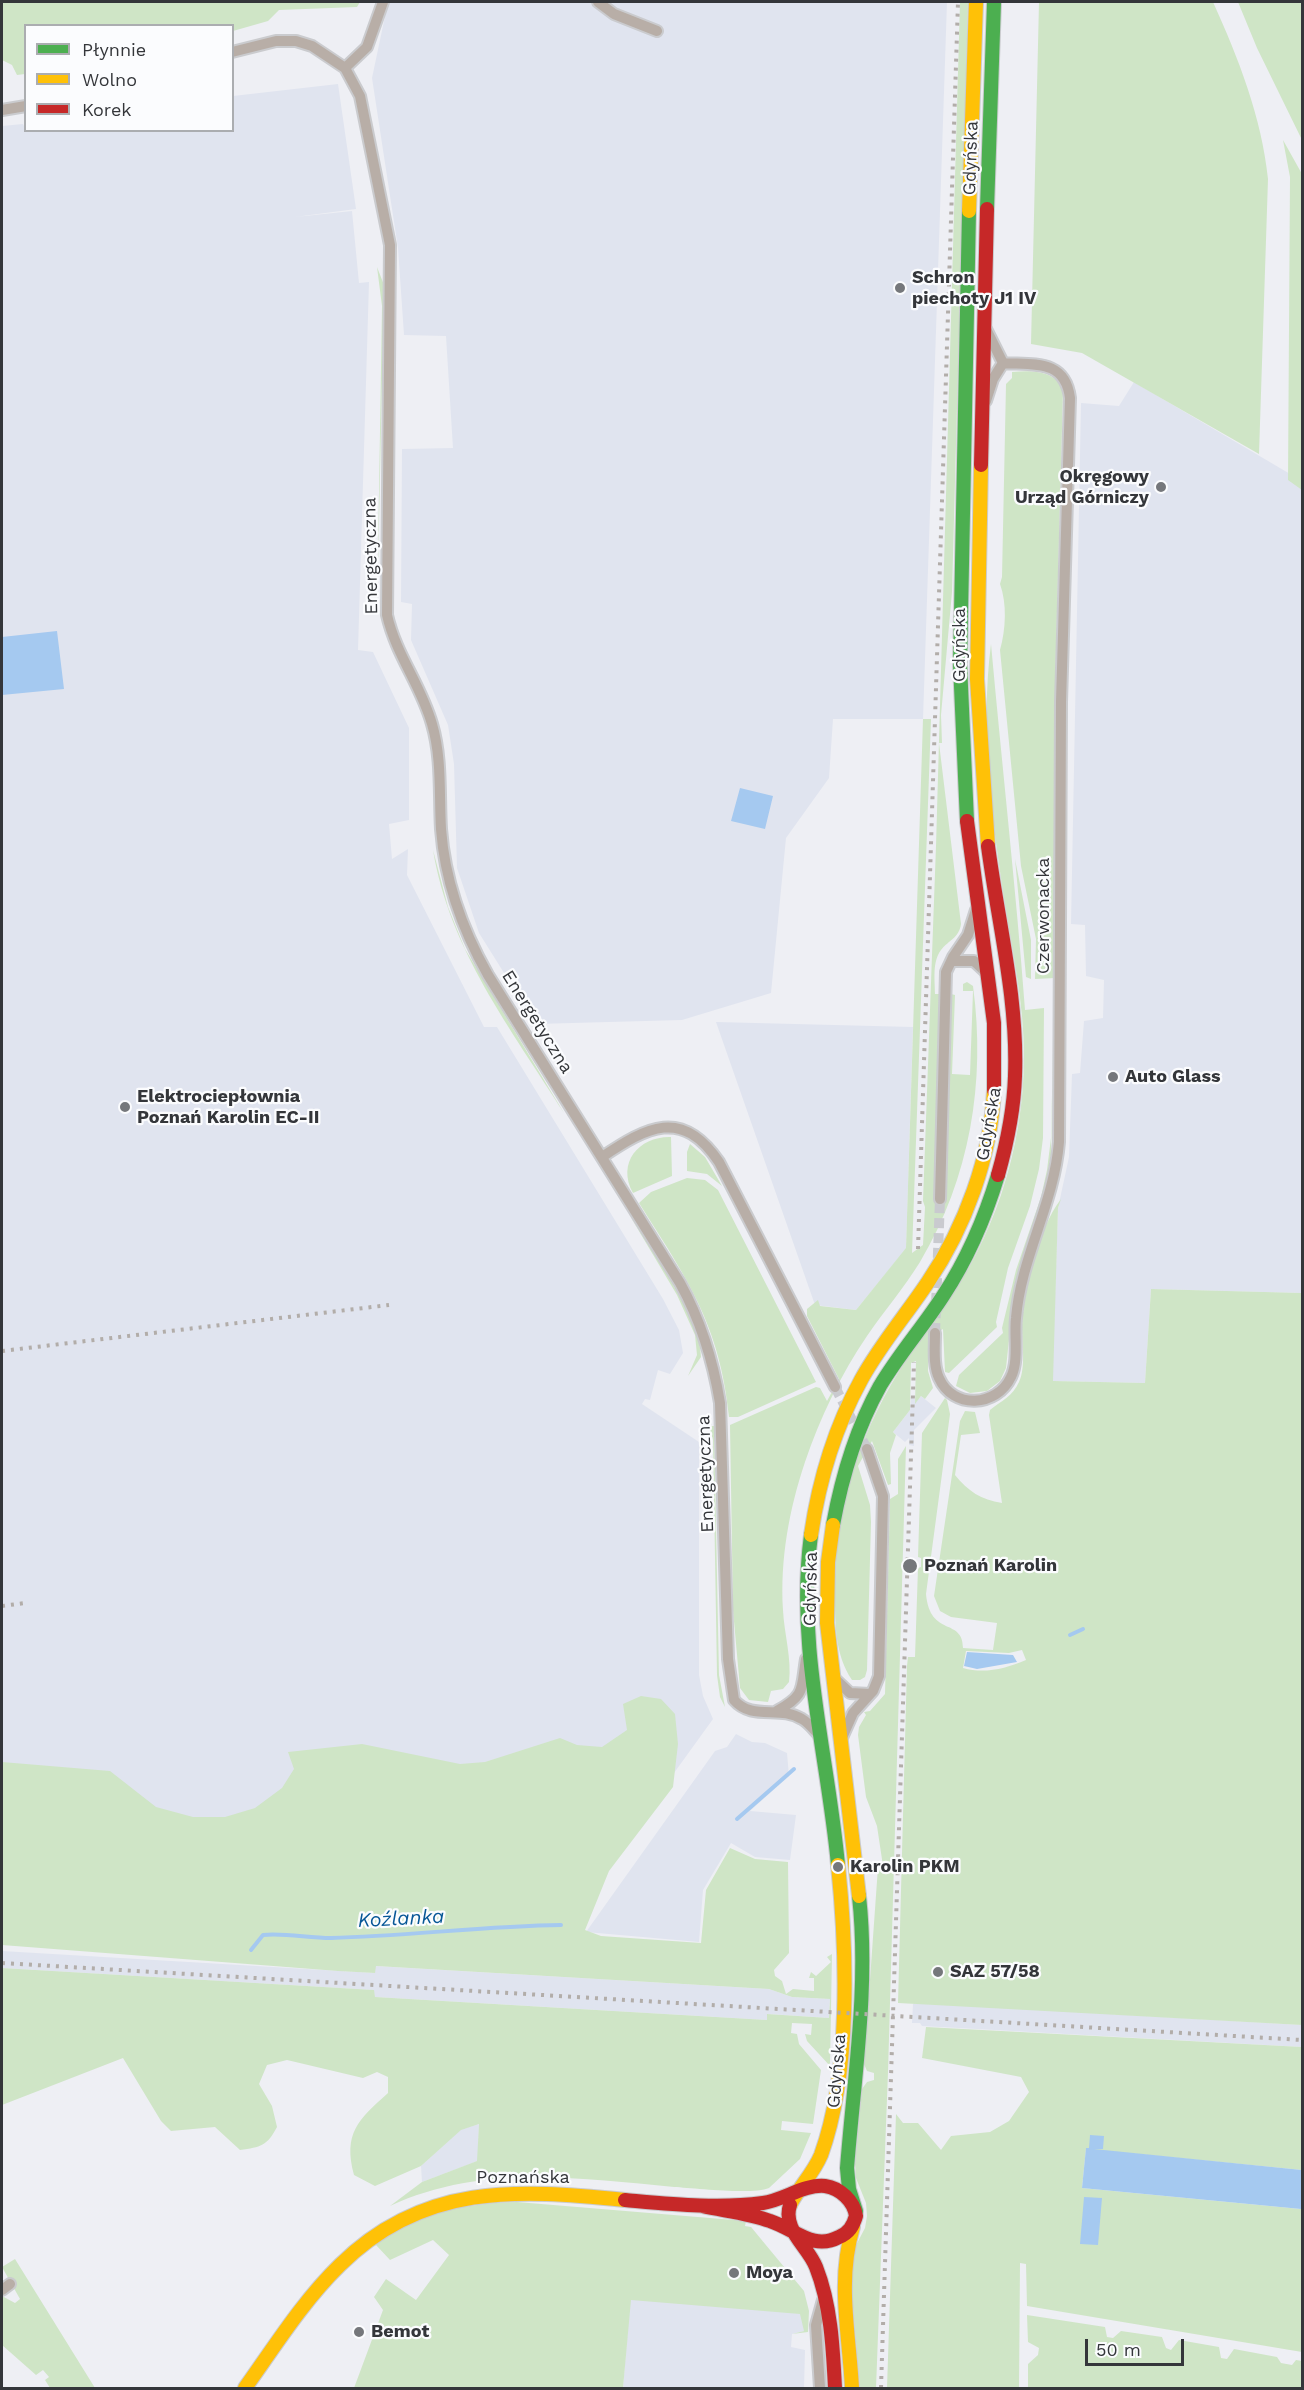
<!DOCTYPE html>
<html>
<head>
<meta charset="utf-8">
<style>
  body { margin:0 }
  #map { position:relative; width:1304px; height:2390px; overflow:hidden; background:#eeeff4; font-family:"Work Sans",sans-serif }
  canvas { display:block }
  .frame { position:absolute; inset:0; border:3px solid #34363a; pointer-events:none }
  .legend { position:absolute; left:24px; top:24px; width:210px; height:108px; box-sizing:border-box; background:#fbfcfe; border:2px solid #abadb0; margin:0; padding:8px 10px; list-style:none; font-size:18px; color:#34363a }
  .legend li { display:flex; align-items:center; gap:12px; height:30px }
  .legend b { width:30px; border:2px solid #abadb0 }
  .scale { position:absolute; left:1085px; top:2339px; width:99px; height:27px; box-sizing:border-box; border:3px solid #34363a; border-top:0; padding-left:8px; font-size:18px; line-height:21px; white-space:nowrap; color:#34363a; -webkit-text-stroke:4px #fbfcfe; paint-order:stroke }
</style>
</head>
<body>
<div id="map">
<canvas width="1304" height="2390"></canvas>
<div class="frame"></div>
<ul class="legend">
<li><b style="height:8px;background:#4caf50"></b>Płynnie</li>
<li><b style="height:8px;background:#ffc107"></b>Wolno</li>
<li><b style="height:8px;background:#c62828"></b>Korek</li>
</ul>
<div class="scale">50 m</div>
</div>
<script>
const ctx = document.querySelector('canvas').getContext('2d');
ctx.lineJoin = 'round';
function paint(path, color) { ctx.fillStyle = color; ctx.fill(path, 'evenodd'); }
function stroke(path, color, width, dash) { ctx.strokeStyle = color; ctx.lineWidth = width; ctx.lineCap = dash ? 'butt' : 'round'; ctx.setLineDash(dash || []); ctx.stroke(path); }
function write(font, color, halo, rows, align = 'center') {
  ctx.font = font + ' "Work Sans",sans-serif'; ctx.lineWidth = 4.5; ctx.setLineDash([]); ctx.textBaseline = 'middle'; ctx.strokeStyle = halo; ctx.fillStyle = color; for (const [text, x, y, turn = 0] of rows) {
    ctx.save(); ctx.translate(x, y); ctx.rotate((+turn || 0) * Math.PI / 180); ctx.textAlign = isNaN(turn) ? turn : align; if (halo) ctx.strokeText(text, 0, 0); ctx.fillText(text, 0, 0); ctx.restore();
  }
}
paint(new Path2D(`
  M 388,2 L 947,2 L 923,719 L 833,719 L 829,778 L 786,838 L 771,993 L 682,1020 L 536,1024 L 479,933 L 457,868 L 454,764 L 448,725 L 411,640 L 412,604 L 401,602 L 402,449 L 453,448 L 446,336 L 404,335 L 398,248 L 372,78 Z
  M 338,84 L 356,209 L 295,217 L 352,211 L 359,283 L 369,282 L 358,650 L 373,652 L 409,728 L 409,820 L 389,824 L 392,859 L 408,849 L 407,875 L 484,1027 L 497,1027 L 663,1299 L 679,1330 L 683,1353 L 670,1374 L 658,1370 L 650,1400 L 645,1399 L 642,1404 L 699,1442 L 699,1675 L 703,1696 L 713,1719 L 622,1845 L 2,1907 L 2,126 L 23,124 L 26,130 L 232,130 L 233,96 Z
  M 1134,382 L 1302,481 L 1302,1293 L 1151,1289 L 1145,1383 L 1052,1381 L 1058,1208 L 1069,1157 L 1072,1074 L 1080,1073 L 1084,1021 L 1103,1018 L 1104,980 L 1086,976 L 1085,925 L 1071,924 L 1081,403 L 1119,406 Z
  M 716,1022 L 913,1027 L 906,1249 L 856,1310 L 815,1305 Z
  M 921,1396 L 936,1408 L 914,1430 L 914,1446 L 909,1445 L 909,1438 L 905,1442 L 893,1432 L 910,1410 L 911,1398 L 915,1399 L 915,1403 Z
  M 736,1734 L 752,1742 L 765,1743 L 787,1753 L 789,1776 L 750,1811 L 796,1815 L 790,1860 L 755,1857 L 731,1843 L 703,1890 L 699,1942 L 586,1932 L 715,1751 L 727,1747 Z
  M 2,1951 L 375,1973 L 375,1966 L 769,1989 L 792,1997 L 830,1999 L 829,2018 L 768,2014 L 767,2020 L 375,1997 L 373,1990 L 2,1968 Z
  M 922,2003 L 1302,2025 L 1302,2047 L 922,2026 L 920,2023 L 912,2023 L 913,2004 Z
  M 479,2124 L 478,2161 L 422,2182 L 421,2166 L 461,2129 Z
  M 751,2227 L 805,2295 L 804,2331 L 792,2334 L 791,2347 L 805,2350 L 804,2388 L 623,2388 L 630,2300 Z`), '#e0e4ef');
paint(new Path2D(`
  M 2,2 L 360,2 L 357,7 L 279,10 L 268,21 L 233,31 L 232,26 L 26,26 L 25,74 L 17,75 L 12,65 L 2,60 Z
  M 960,2 L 968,2 L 952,592 L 941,715 L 942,743 L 939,743 L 961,924 C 959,938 949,940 941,950 C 932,962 935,980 935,994 L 939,994 L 934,1202 L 946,1194 L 951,994 L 955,995 L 952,1074 L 970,1075 L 973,991 L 963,991 L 963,984 L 967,982 L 973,986 C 986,1082 970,1178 920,1262 C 904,1288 884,1311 867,1336 C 841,1374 820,1418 805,1462 C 789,1510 780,1559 783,1610 C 784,1633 792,1659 789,1682 L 783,1689 L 771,1691 L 768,1702 L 749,1700 L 740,1688 L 733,1610 L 730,1425 L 816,1387 L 820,1388 L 827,1401 L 839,1379 L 807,1316 L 807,1309 L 818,1300 L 820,1306 L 856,1310 L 906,1248 L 923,719 L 931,719 L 912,1253 L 923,1245 L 925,1207 L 923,1201 L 936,846 Z
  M 1039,2 L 1213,2 C 1238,57 1262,118 1268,179 L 1259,454 L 1082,353 L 1031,344 Z
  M 1238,2 L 1302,2 L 1302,140 L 1257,48 Z
  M 1283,140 L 1302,174 L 1302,490 L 1288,480 L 1290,177 Z
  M 377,267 L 384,285 L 377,618 L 382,306 Z
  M 1012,372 C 1032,370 1057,370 1063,392 L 1055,684 L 1055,978 L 1035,979 L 1036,939 L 1021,866 L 1000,650 C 1006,629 1007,603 1000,584 L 1002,577 L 1006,384 L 1012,378 Z
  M 991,644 C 1002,766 1016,890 1025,1010 L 1044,1008 L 1043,1138 L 1039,1169 L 1030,1206 L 1008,1268 L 996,1322 L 997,1327 L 949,1373 L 945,1372 L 943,1329 L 929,1338 L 928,1371 L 933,1388 L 925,1399 L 921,1396 L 915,1404 L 916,1361 L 911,1363 L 910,1410 L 893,1432 L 896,1435 L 890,1453 L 891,1484 L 888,1485 L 872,1441 L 858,1466 L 870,1505 L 871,1522 L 867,1670 L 865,1677 L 860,1680 L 852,1680 C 835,1655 835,1624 835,1596 C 833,1518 857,1439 898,1373 C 911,1351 928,1332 942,1311 C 967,1275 987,1236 1001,1195 C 1016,1150 1024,1103 1024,1056 C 1024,1004 1013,955 1005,904 C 992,820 980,729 991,644 Z
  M 433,850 L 448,907 L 465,949 L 564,1113 C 511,1029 449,949 433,850 Z
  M 1015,859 L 1031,940 L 1031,979 L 1026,977 Z
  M 1054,1008 L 1051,1155 L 1043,1198 L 1015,1283 L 1006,1368 L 1000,1381 L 987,1391 L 970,1393 L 956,1386 L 959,1375 L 1003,1333 L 1002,1328 L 1016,1270 L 1041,1197 L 1047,1170 L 1051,1138 Z
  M 671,1137 L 672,1176 L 633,1193 C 616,1162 640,1136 671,1137 Z
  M 690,1144 L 705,1157 L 722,1186 L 707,1174 L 687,1171 L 687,1152 Z
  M 687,1178 L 705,1180 L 718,1190 L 816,1382 L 738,1417 L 729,1417 C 720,1325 687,1279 639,1203 L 651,1192 Z
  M 1061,1199 L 1058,1208 L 1053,1381 L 1145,1383 L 1151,1289 L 1302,1293 L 1302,2025 L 898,2003 L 907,1666 L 908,1657 L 915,1657 L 918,1568 L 921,1567 L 921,1558 L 918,1557 L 922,1433 L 945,1398 L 947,1400 L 950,1414 L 926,1594 C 930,1638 963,1617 963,1648 L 993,1650 L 997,1623 L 951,1617 L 940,1611 L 934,1596 L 960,1421 L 965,1411 L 975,1412 L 980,1433 L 961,1435 L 955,1475 C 968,1491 981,1500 1002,1503 L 989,1415 L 990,1410 C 1001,1401 1013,1396 1019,1382 C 1026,1368 1022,1342 1022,1326 C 1024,1289 1038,1229 1061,1199 ZM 1022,1650 L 1026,1660 C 1005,1669 984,1674 963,1668 L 966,1651 L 1009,1653 Z
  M 627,1211 C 647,1244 702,1320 701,1357 L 688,1376 L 697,1355 L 695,1335 L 677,1295 Z
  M 709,1426 L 714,1426 L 719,1675 L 725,1707 L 720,1697 L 717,1675 L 713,1440 Z
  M 906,1446 L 888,2072 L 876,2388 L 860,2388 L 851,2284 L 854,2249 L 865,2228 L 867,2216 L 866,2203 L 856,2178 L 855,2164 L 862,2089 L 867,2082 L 874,2080 L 874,2073 L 867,2071 L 864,2064 L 878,1867 L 883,1866 L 877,1826 L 866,1797 L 858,1735 L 859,1727 L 866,1715 L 864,1712 L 870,1711 L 885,1694 L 890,1499 L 898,1494 L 898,1459 Z
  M 641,1696 L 661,1699 L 675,1714 L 678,1744 L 673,1787 L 609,1871 L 585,1930 L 601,1936 L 701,1943 L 706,1890 L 730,1848 L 755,1859 L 788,1862 L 789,1953 L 774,1970 L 775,1976 L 782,1981 L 786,1994 L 793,1989 L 814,1991 L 814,1978 L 809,1978 L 811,1972 L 816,1976 L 831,1962 L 827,1957 L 832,1954 L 830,2066 L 807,2041 L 805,2034 L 811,2035 L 812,2024 L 792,2023 L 791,2033 L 797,2034 L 799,2044 L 821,2070 L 813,2124 L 782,2121 L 781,2130 L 811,2133 L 800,2159 L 769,2188 C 752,2195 694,2188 674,2187 C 576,2178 481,2164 390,2206 L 422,2182 L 477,2161 L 479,2124 L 461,2130 L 421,2166 L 375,2186 L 354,2175 C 343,2133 358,2120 388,2093 L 388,2077 L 377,2072 L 363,2078 L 287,2060 L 267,2065 L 259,2084 L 272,2106 L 277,2127 C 267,2146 261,2147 240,2150 L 215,2127 L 171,2131 L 161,2121 L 123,2058 L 2,2105 L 2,1968 L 374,1990 L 375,1997 L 767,2020 L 767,2014 L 829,2018 L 830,1999 L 792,1997 L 769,1989 L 376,1966 L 375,1973 L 338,1971 L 2,1945 L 2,1762 L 110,1771 L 156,1807 L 193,1817 L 225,1817 L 255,1808 L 282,1788 L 294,1769 L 288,1752 L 362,1744 L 460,1764 L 485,1762 L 560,1738 L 577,1745 L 602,1747 L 627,1730 L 623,1704 Z
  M 926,2027 L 1302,2047 L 1302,2170 L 1086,2149 L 1082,2188 L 1301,2209 L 1302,2193 L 1302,2352 L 1027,2306 L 1026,2264 L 1020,2263 L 1019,2388 L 887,2388 L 896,2114 L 903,2123 L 918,2123 L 941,2150 L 951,2136 L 990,2132 L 1009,2121 L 1029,2092 L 1021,2077 L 922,2058 Z
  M 517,2202 L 746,2221 L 745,2226 L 751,2227 L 804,2291 L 809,2311 L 808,2332 L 792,2334 L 804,2331 L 800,2314 L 631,2300 L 623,2388 L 354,2388 L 383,2310 L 374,2297 L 386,2279 L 416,2300 L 449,2255 L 433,2240 L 390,2260 L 376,2245 C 416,2213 467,2203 517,2202 Z
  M 15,2259 L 95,2388 L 50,2388 L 45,2380 L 49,2377 L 43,2370 L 36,2375 L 2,2345 L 2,2296 L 15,2303 L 20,2299 L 2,2267 Z
  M 1027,2315 L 1105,2327 L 1107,2337 L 1113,2338 L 1121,2331 L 1162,2337 L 1166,2348 L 1171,2350 L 1179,2340 L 1219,2347 L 1221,2358 L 1227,2359 L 1234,2349 L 1277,2357 L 1281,2363 L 1292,2365 L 1296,2360 L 1302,2361 L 1302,2388 L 1028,2388 L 1028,2364 L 1038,2355 L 1039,2348 L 1028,2342 Z`), '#cfe5c6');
paint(new Path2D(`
  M 57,631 L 64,689 L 2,695 L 2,637 Z
  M 740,788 L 773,796 L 765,829 L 731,821 Z
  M 967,1652 L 1013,1655 L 1017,1662 L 977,1669 L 964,1666 Z
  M 1090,2135 L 1104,2136 L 1103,2149 L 1094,2149 L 1302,2170 L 1301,2209 L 1082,2188 L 1086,2148 L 1089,2148 Z
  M 1084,2197 L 1102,2198 L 1098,2245 L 1080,2244 Z`), '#a5c9f0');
stroke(new Path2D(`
  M 1070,1635 L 1083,1629
  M 737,1819 L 794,1769
  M 251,1950 L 263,1935 C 286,1933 308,1938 331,1938 C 408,1936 484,1926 561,1925`), '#a5c9f0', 4);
stroke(new Path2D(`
  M 935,1333 L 940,1199
  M 835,1387 L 867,1449`), '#c9cacf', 10, [10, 5]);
const street = new Path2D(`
  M 598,2 L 614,14 L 657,31
  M 232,52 L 276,41 L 296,41 L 312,46 L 345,68 L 360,96 L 390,245 L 387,615 C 396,655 421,685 432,724 C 442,758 439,794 441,829 C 445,882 462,929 488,975 L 680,1283 C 701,1321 713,1360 720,1403 L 728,1659 L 734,1700 C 752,1721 780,1705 802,1719 C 809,1723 814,1730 819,1735
  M 345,68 L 367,47 L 383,2
  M 2,110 L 26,106
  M 986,329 L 1003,363
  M 986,401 L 993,379 L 1003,363
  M 952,961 L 974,961 L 988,974
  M 602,1157 C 647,1127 682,1107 719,1162 L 835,1387
  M 940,1199 L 946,972 L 953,957 L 968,935 L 976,910
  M 935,1333 C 935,1348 933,1365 939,1378 C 953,1410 997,1407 1011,1377 C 1019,1361 1014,1336 1016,1318 C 1021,1257 1054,1204 1059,1142 L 1061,702 L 1070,398 C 1065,359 1034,365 1003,363
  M 834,1678 L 850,1693 L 870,1694
  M 777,1711 C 806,1695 801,1689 806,1659
  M 841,1740 L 853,1713 L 873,1691 L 879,1676 L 883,1496 L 867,1449
  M 2,2290 L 10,2284
  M 820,2388 L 816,2325 L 823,2300`);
const fast = new Path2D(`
  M 987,209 L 994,2
  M 967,821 L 960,664 L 969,211
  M 833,1525 C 842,1476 856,1429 880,1386 C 899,1354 923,1327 943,1296 C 968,1258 985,1218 998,1175
  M 811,1535 C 796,1646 828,1756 838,1865
  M 856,2211 L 849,2189 L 847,2168 C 854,2078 869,1986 859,1896`);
const slow = new Path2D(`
  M 969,211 L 976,2
  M 981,465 L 977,679 L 988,846
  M 833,1525 L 828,1562 L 827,1623 L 859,1896
  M 811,1535 C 819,1480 834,1429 861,1380 C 880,1345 906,1315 928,1282 C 965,1227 991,1157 994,1090
  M 790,2205 C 799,2187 813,2174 821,2155 C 851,2072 847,1952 838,1865
  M 245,2388 C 275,2346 303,2301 340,2265 C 423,2183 517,2189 625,2200
  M 852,2388 C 849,2333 837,2281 853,2227`);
const jam = new Path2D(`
  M 981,465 L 987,209
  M 967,821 L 994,1023 L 994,1090
  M 988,846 C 998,922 1018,999 1015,1076 C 1014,1110 1007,1143 998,1175
  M 625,2200 C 671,2204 718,2209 763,2203 C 784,2200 804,2184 825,2186 C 840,2188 854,2201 856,2216 C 853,2226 849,2233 839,2237 C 813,2251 795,2229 770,2221 C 748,2213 725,2211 702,2206
  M 790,2205 C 782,2230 808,2246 816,2267 C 831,2305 833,2348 835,2388`);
stroke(street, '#cacbce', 14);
stroke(fast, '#cacbce', 16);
stroke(slow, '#cacbce', 16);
stroke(jam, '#cacbce', 16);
stroke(street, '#b8aea7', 10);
stroke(fast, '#4caf50', 14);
stroke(slow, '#ffc107', 14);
stroke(jam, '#c62828', 14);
stroke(new Path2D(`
  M 918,1249 L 958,2
  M 2,1351 L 389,1305
  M 2,1606 L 25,1603
  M 2,1963 L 1302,2040
  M 881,2388 L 914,1362`), '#b2ada9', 4, [3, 6]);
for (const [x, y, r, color] of [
  [900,288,6,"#75777b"],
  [1161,487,6,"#75777b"],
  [1113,1077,6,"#75777b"],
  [125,1107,6,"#75777b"],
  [910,1566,8,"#75777b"],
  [838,1867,6,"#75777b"],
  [938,1972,6,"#75777b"],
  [734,2273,6,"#75777b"],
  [359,2332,6,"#75777b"]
]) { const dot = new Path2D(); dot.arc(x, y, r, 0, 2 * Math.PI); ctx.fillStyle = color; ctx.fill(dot); stroke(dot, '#fbfcfe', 2); }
write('18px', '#34363a', '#fbfcfe', [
  ["Gdyńska",971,158,-88],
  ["Energetyczna",371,556,-91],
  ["Gdyńska",960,645,-90],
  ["Czerwonacka",1044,916,-90],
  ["Energetyczna",537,1022,58],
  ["Gdyńska",989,1124,-80],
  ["Energetyczna",706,1474,-92],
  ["Gdyńska",811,1589,-89],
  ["Gdyńska",837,2071,-85],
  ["Poznańska",523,2178]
]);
write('bold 18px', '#34363a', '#fbfcfe', [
  ["Schron",912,278],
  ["piechoty J1 IV",912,299],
  ["Okręgowy",1149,477,"right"],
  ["Urząd Górniczy",1149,498,"right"],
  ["Auto Glass",1125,1077],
  ["Elektrociepłownia",137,1097],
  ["Poznań Karolin EC-II",137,1118],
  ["Poznań Karolin",924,1566],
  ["Karolin PKM",850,1867],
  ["SAZ 57/58",950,1972],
  ["Moya",746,2273],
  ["Bemot",371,2332]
], 'left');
write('italic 20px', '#075796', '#fbfcfe', [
  ["Koźlanka",401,1919,-3]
]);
</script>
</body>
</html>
